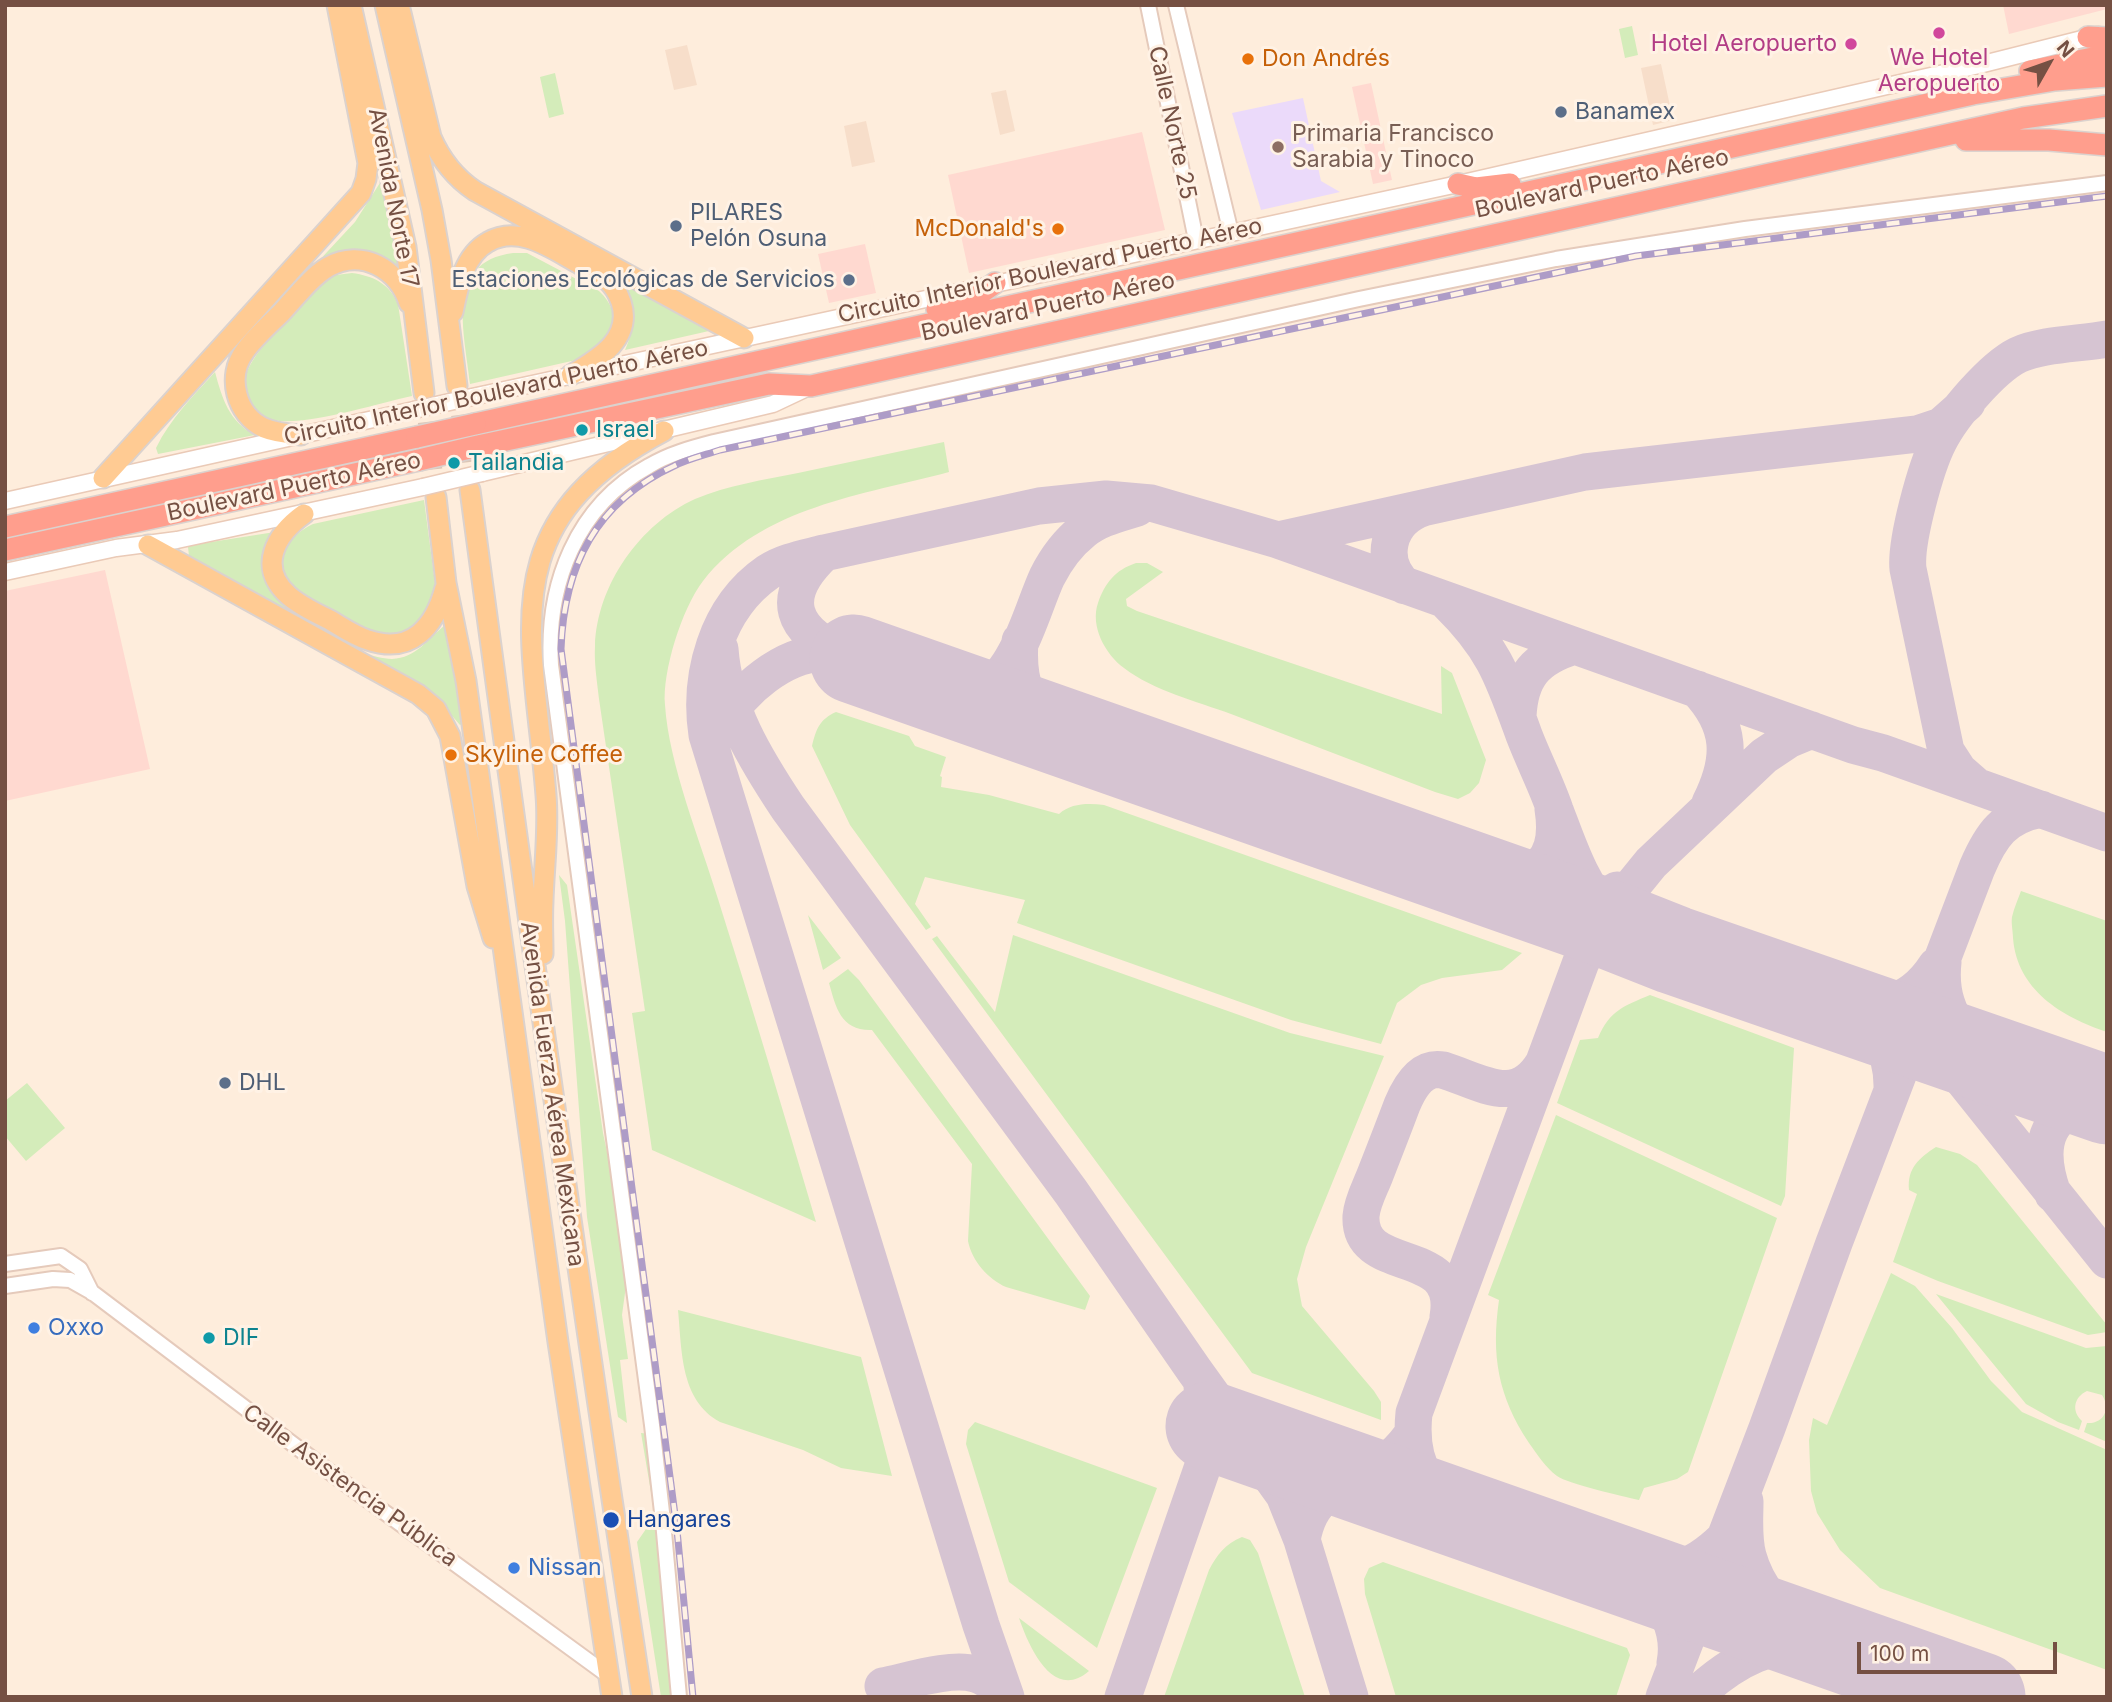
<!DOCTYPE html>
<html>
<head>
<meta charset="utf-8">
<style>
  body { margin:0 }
  #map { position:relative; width:2112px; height:1702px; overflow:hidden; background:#feeddc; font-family:Inter,sans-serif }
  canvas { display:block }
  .frame { position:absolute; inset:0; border:7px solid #755043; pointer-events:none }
  .north { position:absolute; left:2014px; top:28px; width:70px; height:70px; -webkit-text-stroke:5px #fff2e5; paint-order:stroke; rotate:50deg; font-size:19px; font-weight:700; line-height:28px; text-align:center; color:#755043 }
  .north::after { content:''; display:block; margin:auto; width:24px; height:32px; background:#755043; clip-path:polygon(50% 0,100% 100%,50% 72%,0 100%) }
  .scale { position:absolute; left:1857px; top:1642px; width:200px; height:32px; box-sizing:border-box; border:4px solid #755043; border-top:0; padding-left:9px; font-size:21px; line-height:24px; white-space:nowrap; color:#755043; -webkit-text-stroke:5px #fff2e5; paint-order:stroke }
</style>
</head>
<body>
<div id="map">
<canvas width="2112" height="1702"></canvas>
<div class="frame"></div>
<div class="north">N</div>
<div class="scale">100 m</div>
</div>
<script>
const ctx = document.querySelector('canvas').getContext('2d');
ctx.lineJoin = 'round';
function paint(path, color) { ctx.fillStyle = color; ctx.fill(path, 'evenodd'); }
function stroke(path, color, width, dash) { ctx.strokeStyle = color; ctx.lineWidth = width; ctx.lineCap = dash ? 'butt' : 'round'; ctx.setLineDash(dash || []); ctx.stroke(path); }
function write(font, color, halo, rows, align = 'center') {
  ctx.font = font + ' Inter,sans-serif'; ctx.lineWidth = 6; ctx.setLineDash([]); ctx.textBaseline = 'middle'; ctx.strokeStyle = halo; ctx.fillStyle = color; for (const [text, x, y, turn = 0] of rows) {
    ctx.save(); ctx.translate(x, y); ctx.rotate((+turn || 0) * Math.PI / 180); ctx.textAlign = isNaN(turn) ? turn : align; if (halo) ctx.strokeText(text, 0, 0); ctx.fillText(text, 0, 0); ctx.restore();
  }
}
paint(new Path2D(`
  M 687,45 L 697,85 L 674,90 L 665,50 Z
  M 1661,64 L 1673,120 L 1653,125 L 1641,68 Z
  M 1006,90 L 1015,131 L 1000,135 L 991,93 Z
  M 866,121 L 875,162 L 852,167 L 844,126 Z`), '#f7deca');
paint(new Path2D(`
  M 2003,5 L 2107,5 L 2107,9 L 2009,34 Z
  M 1371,83 L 1392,180 L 1373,184 L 1352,87 Z
  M 1142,132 L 1165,230 L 969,273 L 948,175 Z
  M 865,244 L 876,293 L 829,303 L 818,254 Z
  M 105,570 L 150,769 L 5,801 L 5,591 Z`), '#ffd9d0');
paint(new Path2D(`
  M 1303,98 L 1321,181 L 1340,192 L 1261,210 L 1232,113 Z`), '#ebdafa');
paint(new Path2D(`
  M 1632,26 L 1638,55 L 1625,58 L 1619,29 Z
  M 555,73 L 564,114 L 549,118 L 540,77 Z
  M 385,175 L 405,275 L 389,265 L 314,266 L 355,222 Z
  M 513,253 L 527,253 L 599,291 C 612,303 616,316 613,333 L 585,358 L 470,384 C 465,333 443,262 513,253 Z
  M 352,273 C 373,276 389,283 398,304 L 412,396 C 380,403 302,427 274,420 C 268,419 260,413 256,409 C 224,382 265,344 284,324 C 298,309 311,294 325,281 L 336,275 Z
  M 617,280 L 706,327 L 709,331 L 625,350 C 639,319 632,308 617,280 Z
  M 215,372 C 222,398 229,422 255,435 L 158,454 L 156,448 C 170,419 194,395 215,372 Z
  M 944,442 L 949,472 C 863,495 761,507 703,581 C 682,608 662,672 665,705 C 669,765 700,840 718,899 C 752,1006 784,1114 816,1222 L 652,1150 L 632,1013 L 645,1011 L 599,699 C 597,681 594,663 595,646 C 597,585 640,524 695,499 C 728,485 764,480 798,473 C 847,463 895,452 944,442 Z
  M 424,500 L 435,583 C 432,611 417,635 386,635 C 379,635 370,636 364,634 C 353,630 342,621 331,615 C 320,608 303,602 294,593 C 268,569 286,536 313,524 Z
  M 275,532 L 278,596 L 290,613 L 189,556 L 188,547 L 192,545 Z
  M 1136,563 L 1147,563 L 1163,572 L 1126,599 L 1127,606 L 1137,611 L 1442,714 L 1441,666 L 1452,673 L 1486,760 L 1479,783 L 1470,793 L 1458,799 L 1435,792 C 1367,766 1299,740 1231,714 C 1196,701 1154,691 1124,668 C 1105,654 1090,626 1098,603 C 1105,583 1115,570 1136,563 Z
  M 445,625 L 448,628 L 463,723 L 460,725 L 440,702 L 363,654 C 373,655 382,659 392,659 C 416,658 428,639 445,625 Z
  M 836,712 L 909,736 L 915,746 L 946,757 L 940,776 L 942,777 L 941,787 L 989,795 L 1059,814 C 1071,803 1088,803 1104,805 L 1522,953 L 1502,970 L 1442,978 L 1421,985 L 1397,1003 L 1381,1044 L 1291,1020 L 1017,923 L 1025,900 L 925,877 L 915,904 L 931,927 L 926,930 L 850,825 L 812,746 C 816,729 820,719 836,712 Z
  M 559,875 L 567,885 L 603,1133 L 622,1222 L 628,1271 L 622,1315 L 628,1359 L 620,1360 L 627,1423 L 618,1417 L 587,1217 L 565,921 Z
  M 2021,891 L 2107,921 L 2107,1032 C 2062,1017 2017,990 2013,938 C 2013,932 2011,923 2012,917 C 2014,908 2018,899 2021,891 Z
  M 808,915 L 841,958 L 823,970 Z
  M 1013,935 L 1290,1033 L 1384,1056 L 1306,1247 L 1297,1279 L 1302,1306 L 1374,1391 L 1381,1402 L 1381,1420 L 1252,1373 L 932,939 L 937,936 L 995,1012 Z
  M 848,969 L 859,980 L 1090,1296 L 1085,1310 L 1006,1287 C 988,1279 972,1261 968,1241 L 972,1164 L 872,1030 C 841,1031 836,1008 829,983 Z
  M 1650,995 L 1794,1048 L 1785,1196 L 1781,1206 L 1557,1103 L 1580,1040 L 1598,1038 C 1610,1010 1624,1006 1650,995 Z
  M 27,1083 L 65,1128 L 26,1161 L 5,1136 L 5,1101 Z
  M 1556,1115 L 1777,1218 L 1688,1472 L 1677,1479 L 1644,1488 L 1639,1500 C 1622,1496 1568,1484 1557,1476 C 1546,1468 1537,1454 1529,1443 C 1498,1396 1491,1356 1499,1300 L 1488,1295 Z
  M 1936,1147 L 1960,1154 L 1977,1165 L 2107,1325 L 2107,1332 L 2088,1335 L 1938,1281 L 1893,1262 L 1917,1194 L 1909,1190 C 1907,1168 1919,1158 1936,1147 Z
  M 1891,1273 L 1915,1286 L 1952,1328 L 1991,1381 L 2022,1412 L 2107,1450 L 2107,1670 L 1880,1588 L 1840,1550 L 1817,1513 L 1811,1491 L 1809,1440 L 1813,1418 L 1827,1425 Z
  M 1936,1294 L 2086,1348 L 2107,1346 L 2107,1442 L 2084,1432 L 2087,1423 C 2104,1424 2111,1409 2102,1395 L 2087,1391 C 2074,1397 2071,1411 2082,1421 L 2079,1430 L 2058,1422 L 2026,1404 Z
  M 678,1310 L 861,1357 L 892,1476 L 841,1468 L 803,1450 L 720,1422 C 680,1400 682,1351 678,1310 Z
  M 975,1422 L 1157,1488 L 1097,1648 L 1009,1582 L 966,1444 L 968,1430 Z
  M 641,1433 L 651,1434 L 677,1697 L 661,1697 L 637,1542 L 655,1516 Z
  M 1242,1537 L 1250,1540 L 1258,1553 L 1305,1697 L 1164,1697 L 1209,1570 C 1217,1555 1225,1544 1242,1537 Z
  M 1383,1562 L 1627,1648 L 1630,1655 L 1616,1697 L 1396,1697 L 1365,1594 L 1364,1579 L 1369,1568 Z
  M 1019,1618 L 1089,1671 C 1053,1702 1029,1647 1019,1618 Z`), '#d4ecba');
stroke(new Path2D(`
  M 1278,540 L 1585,472 L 1917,434 L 1941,426 L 1967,403
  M 824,553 C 777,598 791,631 846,655
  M 1405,586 C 1377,560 1388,520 1423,508
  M 1448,603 C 1494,648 1503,677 1524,735 C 1534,761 1546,784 1555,810 C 1568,844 1582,888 1609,914 C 1627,930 1653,939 1674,950
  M 1020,641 C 1017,682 1026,711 1062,733
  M 720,649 C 724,708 756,760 788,808 L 1071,1192 L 1194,1370 L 1284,1495 L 1302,1540 L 1350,1697
  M 927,685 C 946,688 967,695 985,687 C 1017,673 1033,607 1047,577 C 1056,559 1068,543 1083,531 C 1099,518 1118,514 1137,508
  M 1697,689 C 1732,726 1732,759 1710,803
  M 1518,716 C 1520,676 1536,658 1574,646
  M 724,723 C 740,690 783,655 822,653 C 833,652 843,656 854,659
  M 1975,785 L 1959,771 L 1946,751 L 1908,569 C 1905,542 1926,466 1939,441 C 1952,415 1992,368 2018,355 C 2042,344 2080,344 2107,339
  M 1488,880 C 1537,880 1561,861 1553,809
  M 1485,881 C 1529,894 1575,919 1617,890
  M 1943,962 C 1937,1018 1969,1046 2016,1068
  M 1823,1000 C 1869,1010 1907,1011 1936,966
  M 1834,1005 C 1873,1020 1893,1047 1892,1089
  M 1913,1032 L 1929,1041 L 1943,1055 L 2107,1260
  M 2053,1194 C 2035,1143 2046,1104 2107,1105
  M 1448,1317 C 1461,1243 1358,1277 1361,1216 C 1362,1202 1370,1188 1375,1175 C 1384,1152 1393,1129 1402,1105 C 1409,1088 1421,1066 1443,1070 C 1481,1082 1516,1108 1543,1064
  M 1238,1420 C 1269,1446 1312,1464 1351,1472 C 1377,1474 1397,1455 1411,1436
  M 1745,1501 C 1745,1519 1743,1538 1748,1556 C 1756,1586 1780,1617 1807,1632 L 1870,1658
  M 1478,1520 C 1430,1495 1408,1469 1414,1413 L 1581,962 L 1603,922 L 1651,863 L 1764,756 L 1788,740 L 1812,730
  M 1302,1540 C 1310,1495 1337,1482 1379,1488
  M 1596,1561 C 1611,1567 1628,1573 1641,1582 C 1666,1600 1681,1632 1675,1663
  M 1620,1566 C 1665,1577 1690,1572 1724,1539
  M 883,1686 C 908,1681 951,1667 975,1674 C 988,1677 997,1687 1005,1697
  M 1006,1697 L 981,1625 L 707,735 C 698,676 716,608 768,572 C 785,561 805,558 824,553 L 1039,506 L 1106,499 L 1151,503 L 1278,540 L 1853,745 L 1883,753 L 2107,833
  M 1123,1697 L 1205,1460 C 1212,1434 1211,1412 1202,1387
  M 1664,1697 L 1767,1428 L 1834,1243 L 1977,868 C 1991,835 2004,816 2041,809
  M 1694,1697 C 1732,1661 1775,1636 1828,1648`), '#d6c4d2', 37);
stroke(new Path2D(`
  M 854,659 L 1603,922 L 1674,950 L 2107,1100
  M 1210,1426 L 1981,1697`), '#d6c4d2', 89);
stroke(new Path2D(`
  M 457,386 L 470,490
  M 424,393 L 436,497`), '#dcc6b6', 19, [19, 10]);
const tertiary = new Path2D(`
  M 1148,5 L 1196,240
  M 1176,5 L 1231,233
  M 5,1264 L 61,1256 L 80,1269 L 92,1293
  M 5,1286 L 53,1279 L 70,1280 L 93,1293 L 339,1479 L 609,1676
  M 679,1697 L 663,1521 L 652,1425 L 551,665 C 546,585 576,506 649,466 C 669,454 691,448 714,442 L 1359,299 L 1556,259 L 1745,229 L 2107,183`);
const secondary = new Path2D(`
  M 472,397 L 1458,184 L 1979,65 L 2098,35
  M 482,473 L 773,404 L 809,387
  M 5,501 L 414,410
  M 5,572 L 116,548 L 177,540 L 423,487`);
const primary = new Path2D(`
  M 351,5 L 406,247 L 424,393
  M 385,5 L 432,210 L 441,260 L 457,386
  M 399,5 L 431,137 C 441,160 454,177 475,191 L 744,338
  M 453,312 C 458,287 464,255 488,242 C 519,224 552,249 578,263 C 587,269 598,273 606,279 C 613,285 618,293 621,302 C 633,339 598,359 571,375
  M 301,435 C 289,434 276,433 264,428 C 236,415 226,376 245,351 C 255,337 270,324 282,312 C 296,297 311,277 328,267 C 362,248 398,269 409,303
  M 103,478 L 361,193 L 366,179 L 368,163 L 337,5
  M 470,490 C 524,893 580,1295 642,1697
  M 436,497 L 446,583 L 466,681 L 558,1342 L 612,1697
  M 304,514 C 276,534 257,567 288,595 C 300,606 316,613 330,620 C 342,627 355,636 368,640 C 412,655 435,626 445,588
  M 148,545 L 418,694 L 436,709 L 450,736 L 477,886 L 493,938
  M 543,954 C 543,937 542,919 543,901 C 544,866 549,830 546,795 C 533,632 489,523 664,431`);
const motorway = new Path2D(`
  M 2088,37 L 2107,38
  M 2030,71 L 2107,55
  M 1966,140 L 2049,140 L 2107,145
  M 1458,184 L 1476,188 L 1510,184
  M 937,309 L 971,300 L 995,283
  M 475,424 L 1973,94 L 2055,80 L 2107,76
  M 478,446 L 769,384 L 811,386 L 2023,118 L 2107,106
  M 5,527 L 417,437
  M 5,550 L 419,460`);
stroke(tertiary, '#e5cabb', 18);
stroke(secondary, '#eacab7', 19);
stroke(primary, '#dbd2ce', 23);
stroke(motorway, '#dbd2ce', 24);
stroke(tertiary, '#fff', 14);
stroke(secondary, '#fff', 16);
stroke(primary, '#ffcb93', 19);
stroke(motorway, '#ff9e8d', 21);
const rail = new Path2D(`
  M 693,1697 L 677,1530 L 561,649 C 564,566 596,502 674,466 C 688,459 705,455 720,450 L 1636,256 L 2107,196`);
stroke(rail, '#ae9cc7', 7);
stroke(rail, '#fff2e5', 4.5, [13]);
const secondaryBridge = new Path2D(`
  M 414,410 L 472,397
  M 423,487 L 482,473`);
const motorwayBridge = new Path2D(`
  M 417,437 L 475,424
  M 419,460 L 478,446`);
stroke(secondaryBridge, '#eacab7', 19, []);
stroke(motorwayBridge, '#dbd2ce', 24, []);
stroke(secondaryBridge, '#fff', 16);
stroke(motorwayBridge, '#ff9e8d', 21);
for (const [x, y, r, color] of [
  [1939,33,7,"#d1479c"],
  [1851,44,7,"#d1479c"],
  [1248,59,7,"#e8710a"],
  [1561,112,7,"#5c6f8a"],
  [1278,147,7,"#8d6e63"],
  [676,226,7,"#5c6f8a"],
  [1058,229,7,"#e8710a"],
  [849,280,7,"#5c6f8a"],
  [582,430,7,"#0f9aa8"],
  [454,463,7,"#0f9aa8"],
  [451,755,7,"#e8710a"],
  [225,1083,7,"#5c6f8a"],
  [34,1328,7,"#3f7fe0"],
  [209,1338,7,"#0f9aa8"],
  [611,1520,9,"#1a4fb4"],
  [514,1568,7,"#3f7fe0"]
]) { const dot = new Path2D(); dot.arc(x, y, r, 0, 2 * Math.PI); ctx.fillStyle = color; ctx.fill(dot); stroke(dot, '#fff2e5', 2.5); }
write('23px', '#b23c85', '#fff2e5', [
  ["Hotel Aeropuerto",1837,44],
  ["We Hotel",1939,58,"center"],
  ["Aeropuerto",1939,84,"center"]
], 'right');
write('23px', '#c56008', '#fff2e5', [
  ["Don Andrés",1262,59],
  ["McDonald's",1044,229,"right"],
  ["Skyline Coffee",465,755]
], 'left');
write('23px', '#4e5e75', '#fff2e5', [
  ["Banamex",1575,112],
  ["PILARES",690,213],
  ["Pelón Osuna",690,239],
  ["Estaciones Ecológicas de Servicios",835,280,"right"],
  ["DHL",239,1083]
], 'left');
write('23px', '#755043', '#fff2e5', [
  ["Calle Norte 25",1172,123,78],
  ["Boulevard Puerto Aéreo",1602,184,-12],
  ["Avenida Norte 17",393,198,79],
  ["Circuito Interior Boulevard Puerto Aéreo",1050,271,-12],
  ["Boulevard Puerto Aéreo",1048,307,-12],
  ["Circuito Interior Boulevard Puerto Aéreo",496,393,-12],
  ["Boulevard Puerto Aéreo",294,487,-12],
  ["Avenida Fuerza Aérea Mexicana",552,1094,82],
  ["Calle Asistencia Pública",350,1486,36]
]);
write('23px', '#785e54', '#fff2e5', [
  ["Primaria Francisco",1292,134],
  ["Sarabia y Tinoco",1292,160]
], 'left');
write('23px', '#0d838f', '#fff2e5', [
  ["Israel",596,430],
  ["Tailandia",468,463],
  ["DIF",223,1338]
], 'left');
write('23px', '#366cbe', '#fff2e5', [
  ["Oxxo",48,1328],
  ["Nissan",528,1568]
], 'left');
write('23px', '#164399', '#fff2e5', [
  ["Hangares",627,1520]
], 'left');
</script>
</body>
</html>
